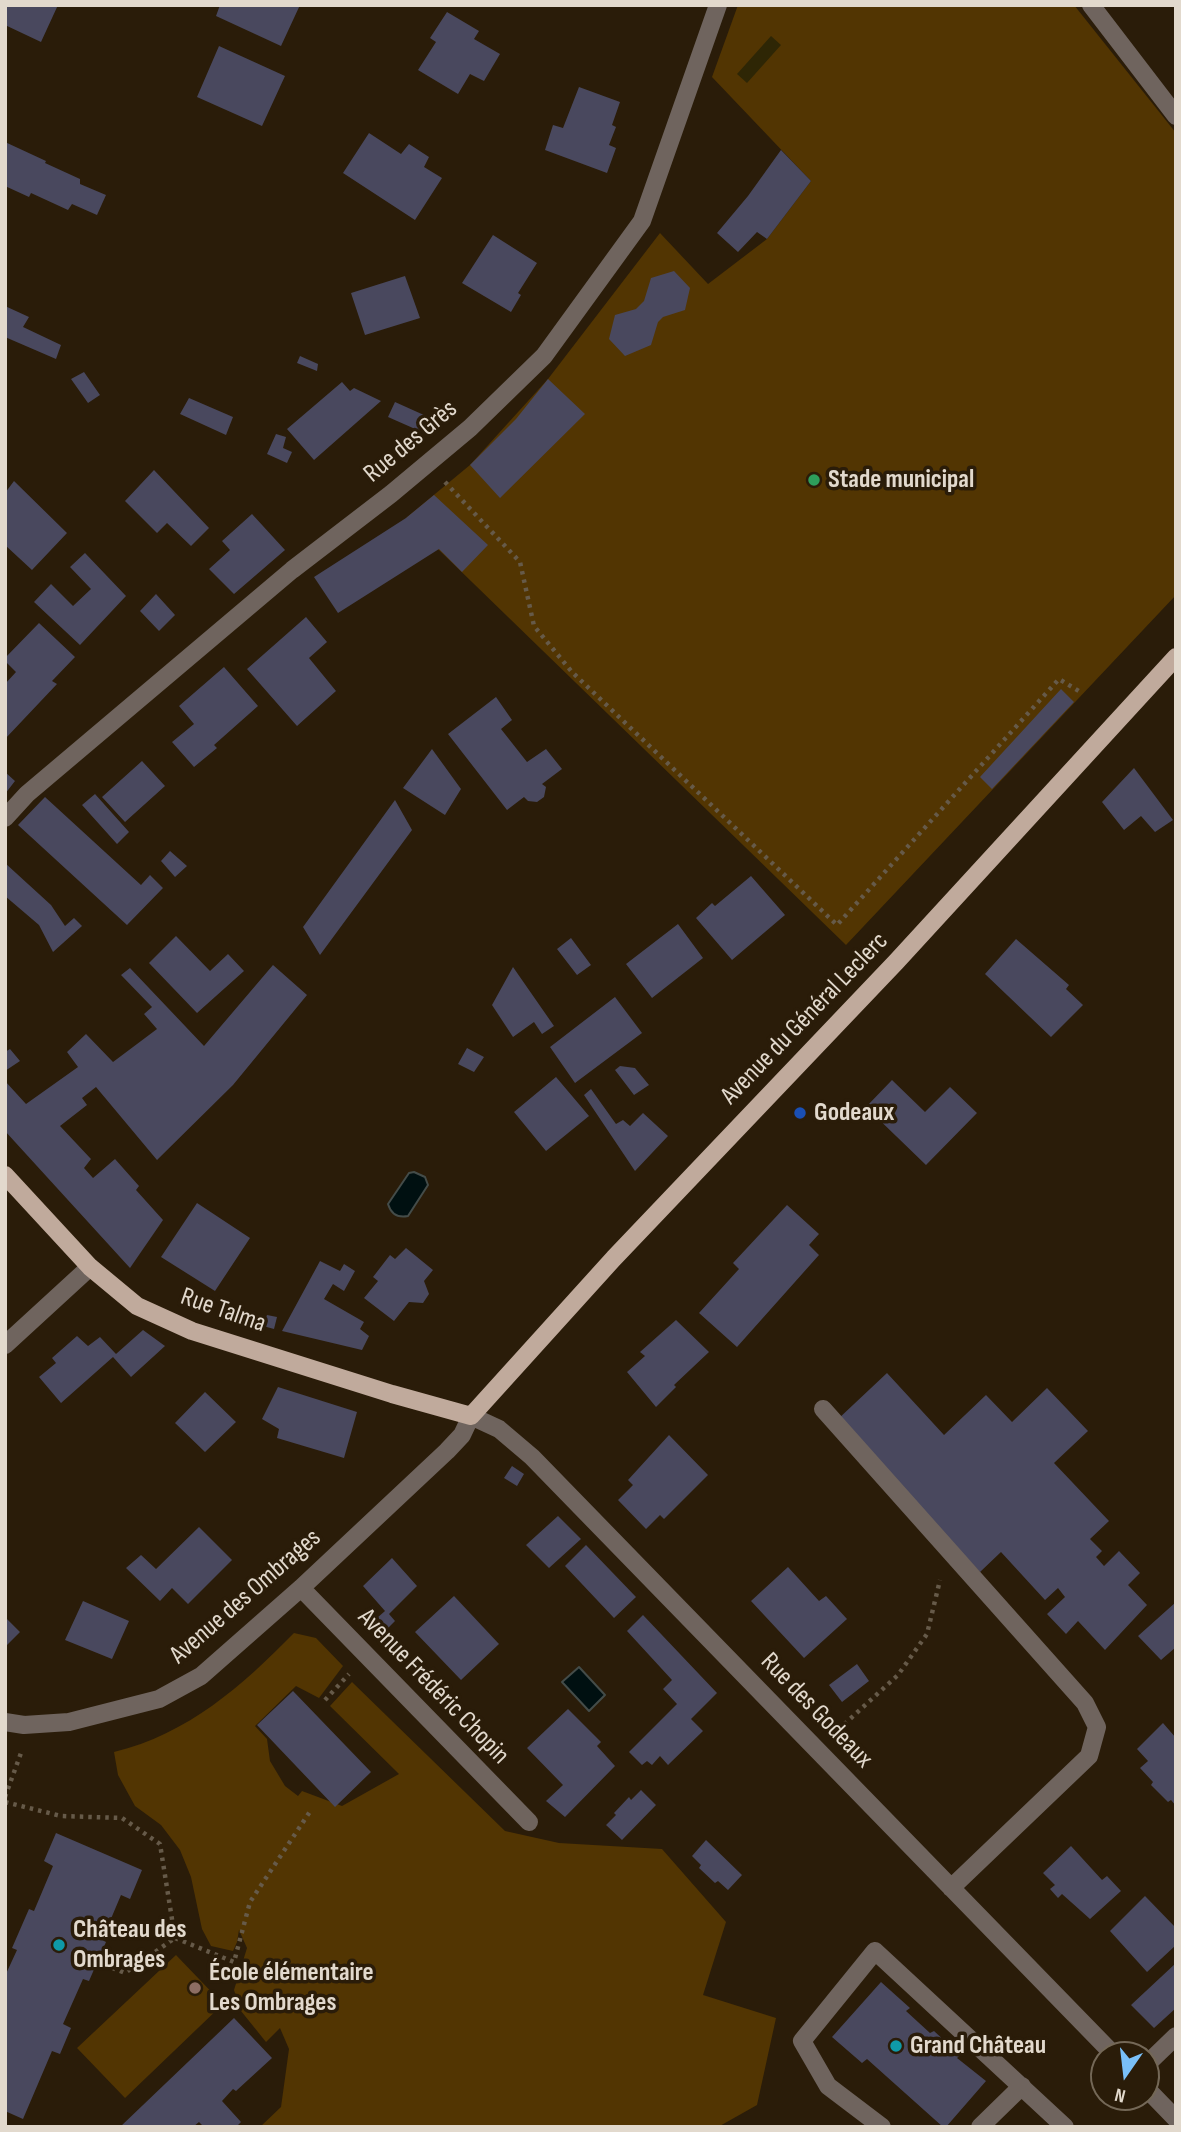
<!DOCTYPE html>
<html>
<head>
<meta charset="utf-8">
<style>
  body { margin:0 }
  #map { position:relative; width:1181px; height:2132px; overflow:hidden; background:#2a1c09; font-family:"Sofia Sans Condensed",sans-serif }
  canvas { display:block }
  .frame { position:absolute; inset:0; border:7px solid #e2d9cd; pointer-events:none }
  .north { position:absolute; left:1090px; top:2041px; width:70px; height:70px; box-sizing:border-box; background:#2a1c09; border:2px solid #746857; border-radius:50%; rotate:194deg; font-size:19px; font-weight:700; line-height:28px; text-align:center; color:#e2d9cd }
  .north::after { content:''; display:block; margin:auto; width:24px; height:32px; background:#79bff8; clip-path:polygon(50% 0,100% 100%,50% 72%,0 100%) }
</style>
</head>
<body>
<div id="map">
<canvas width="1181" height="2132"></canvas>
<div class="frame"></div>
<div class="north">N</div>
</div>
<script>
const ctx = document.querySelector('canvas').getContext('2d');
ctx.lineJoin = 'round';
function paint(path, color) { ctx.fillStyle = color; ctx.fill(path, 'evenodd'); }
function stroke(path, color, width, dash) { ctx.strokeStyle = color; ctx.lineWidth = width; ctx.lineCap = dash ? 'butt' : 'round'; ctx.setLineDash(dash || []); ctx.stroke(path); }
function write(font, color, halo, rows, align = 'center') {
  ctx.font = font + ' "Sofia Sans Condensed",sans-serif'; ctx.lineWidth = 7; ctx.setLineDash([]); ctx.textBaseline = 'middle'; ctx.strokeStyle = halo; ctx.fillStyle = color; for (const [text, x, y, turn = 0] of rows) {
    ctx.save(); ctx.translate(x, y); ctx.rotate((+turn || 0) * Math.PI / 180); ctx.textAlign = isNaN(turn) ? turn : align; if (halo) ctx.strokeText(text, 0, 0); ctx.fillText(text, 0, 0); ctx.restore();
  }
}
paint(new Path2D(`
  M 738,5 L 1074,5 L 1176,133 L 1176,595 L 846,945 L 406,518 L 470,465 L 548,379 L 660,233 L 708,284 L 767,239 L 811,181 L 712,77 Z
  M 294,1633 L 316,1638 L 343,1666 L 319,1698 L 296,1686 L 255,1726 L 267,1739 L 270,1761 L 285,1786 L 298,1796 L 302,1791 L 342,1806 L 399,1774 L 330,1706 L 352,1682 L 505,1831 L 559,1843 L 662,1849 L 726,1922 L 703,1995 L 776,2018 L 757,2105 L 718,2127 L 260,2127 L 281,2107 L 289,2049 L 280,2028 L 266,2042 L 241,2011 L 234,1990 L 247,1948 L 239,1930 L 237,1942 L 233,1951 L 211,1946 L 202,1929 L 191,1877 L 180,1850 L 161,1825 L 135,1806 L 118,1775 L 114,1752 C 188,1734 242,1686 294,1633 Z
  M 176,1955 L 223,2004 L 125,2098 L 77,2048 Z`), '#523502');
paint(new Path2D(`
  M 771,36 L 781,45 L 747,83 L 737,74 Z`), '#2e2605');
const water = new Path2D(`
  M 414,1172 L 425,1177 L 428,1185 L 408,1216 C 398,1218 391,1214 388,1204 L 409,1173 Z
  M 579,1667 L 605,1695 L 589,1711 L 562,1682 Z`);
paint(water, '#001011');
stroke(water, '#444c49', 2);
paint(new Path2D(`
  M 5,5 L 58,5 L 41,42 L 5,25 Z
  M 220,5 L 300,5 L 281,46 L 216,16 Z
  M 447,12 L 479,31 L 474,39 L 500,54 L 484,81 L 470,74 L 458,94 L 418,70 L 436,42 L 430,38 Z
  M 219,46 L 285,76 L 262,126 L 197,97 Z
  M 579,87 L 620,102 L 612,125 L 616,127 L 609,145 L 616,148 L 607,173 L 545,150 L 553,125 L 563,128 Z
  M 369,133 L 401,154 L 409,144 L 429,157 L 424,167 L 442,178 L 415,220 L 343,173 Z
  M 5,142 L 46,161 L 45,163 L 80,179 L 80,184 L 106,195 L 97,215 L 72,204 L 68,210 L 31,193 L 29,197 L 5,186 Z
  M 781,150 L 811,181 L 767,239 L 757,232 L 738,252 L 717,233 L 748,196 Z
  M 493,235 L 537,263 L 518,293 L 521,295 L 511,312 L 462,283 Z
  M 674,271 L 690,288 L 685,310 L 663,317 L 658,322 L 651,345 L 625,356 L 609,339 L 615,315 L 636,309 L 644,301 L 651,278 Z
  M 405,276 L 420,318 L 365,335 L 351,293 Z
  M 5,306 L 29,317 L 23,327 L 61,345 L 56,359 L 5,337 Z
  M 300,356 L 318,364 L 317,371 L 297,363 Z
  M 84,372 L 100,395 L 88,403 L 71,379 Z
  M 548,379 L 585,414 L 500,498 L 470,465 L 516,419 Z
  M 342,382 L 350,391 L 354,388 L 381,401 L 314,460 L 287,429 Z
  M 189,398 L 233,417 L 226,435 L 180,414 Z
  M 395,402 L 435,420 L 422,432 L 388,417 Z
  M 276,434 L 286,437 L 283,448 L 292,452 L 287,463 L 267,454 Z
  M 154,470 L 209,528 L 191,546 L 167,523 L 157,533 L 125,501 Z
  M 14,481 L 67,533 L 32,570 L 5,545 L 5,493 Z
  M 434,495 L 488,545 L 462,572 L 439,549 L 338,613 L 314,577 L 406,518 Z
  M 252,514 L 285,550 L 234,594 L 209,569 L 230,550 L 222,541 Z
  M 85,553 L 126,596 L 80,645 L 34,602 L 51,584 L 73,606 L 91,589 L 70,567 Z
  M 156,594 L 175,615 L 159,631 L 140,611 Z
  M 306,617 L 327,642 L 309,658 L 336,691 L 297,726 L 247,669 Z
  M 39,623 L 75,657 L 52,681 L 57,684 L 5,739 L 5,684 L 16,672 L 5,661 L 5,658 Z
  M 224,667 L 258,706 L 214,745 L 217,748 L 194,767 L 172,742 L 194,724 L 179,706 Z
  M 1061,689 L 1074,702 L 992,789 L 980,777 Z
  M 496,697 L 512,720 L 501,729 L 527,762 L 546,749 L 562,769 L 542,784 L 546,787 L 544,797 L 537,802 L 528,801 L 524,797 L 507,810 L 448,734 Z
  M 432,749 L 461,789 L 445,815 L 403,788 Z
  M 142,761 L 165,786 L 125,822 L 102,797 Z
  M 1134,768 L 1173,820 L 1155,832 L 1141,816 L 1124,830 L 1102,802 Z
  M 5,772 L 15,781 L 5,794 Z
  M 95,794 L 129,832 L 117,844 L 82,805 Z
  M 45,797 L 141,885 L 150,875 L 163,888 L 127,925 L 18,825 Z
  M 395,800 L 412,830 L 320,955 L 303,927 Z
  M 170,851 L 187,866 L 175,877 L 161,861 Z
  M 5,863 L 51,905 L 65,926 L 74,918 L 82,926 L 53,952 L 39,925 L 5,896 Z
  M 751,876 L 785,915 L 732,960 L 696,918 L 712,903 L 715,906 Z
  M 678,924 L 703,958 L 652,998 L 626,964 Z
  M 176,936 L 210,971 L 228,954 L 244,971 L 197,1013 L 149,963 Z
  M 571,938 L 591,965 L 577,975 L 557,949 Z
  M 1016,939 L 1069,985 L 1066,989 L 1083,1005 L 1051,1037 L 985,974 Z
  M 273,965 L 307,995 L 233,1085 L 157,1160 L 96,1087 L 82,1098 L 87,1105 L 60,1126 L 91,1159 L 84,1168 L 93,1178 L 115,1159 L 139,1186 L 136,1190 L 163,1220 L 130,1268 L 5,1131 L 5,1081 L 26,1104 L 78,1067 L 67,1052 L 86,1034 L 113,1062 L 157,1029 L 144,1014 L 152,1007 L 121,975 L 130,968 L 204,1046 Z
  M 513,967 L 554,1026 L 542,1034 L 534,1022 L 513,1037 L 492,1005 Z
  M 615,997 L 642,1033 L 575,1083 L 550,1047 Z
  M 467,1048 L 484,1057 L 474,1072 L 458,1064 Z
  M 10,1049 L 20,1061 L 5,1071 L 5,1052 Z
  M 620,1066 L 635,1068 L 649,1085 L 634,1095 L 615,1070 Z
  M 556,1077 L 589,1116 L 546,1151 L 514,1112 Z
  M 892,1080 L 925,1112 L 950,1087 L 977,1113 L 926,1165 L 866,1107 Z
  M 591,1089 L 616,1124 L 623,1120 L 630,1126 L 643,1113 L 668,1136 L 635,1171 L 584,1095 Z
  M 197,1203 L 250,1238 L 215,1291 L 161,1257 Z
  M 787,1205 L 819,1234 L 809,1245 L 819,1255 L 737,1347 L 699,1313 L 739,1269 L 733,1263 Z
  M 406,1248 L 433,1270 L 424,1281 L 429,1294 L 423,1303 L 409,1302 L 394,1321 L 364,1298 L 378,1281 L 373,1277 L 390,1255 L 395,1259 Z
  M 320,1261 L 340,1271 L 344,1264 L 355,1271 L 344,1291 L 333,1284 L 324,1299 L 364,1322 L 360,1329 L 369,1336 L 362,1350 L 282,1331 Z
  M 267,1315 L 277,1317 L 274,1329 L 252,1323 L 254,1316 L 266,1318 Z
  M 676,1320 L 709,1352 L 674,1385 L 676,1387 L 656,1407 L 627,1372 L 645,1356 L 640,1352 Z
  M 143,1330 L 165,1346 L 131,1377 L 113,1357 L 61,1403 L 39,1377 L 56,1363 L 52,1358 L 77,1336 L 88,1346 L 100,1337 L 116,1354 Z
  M 887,1373 L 944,1435 L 986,1395 L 1012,1422 L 1047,1388 L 1088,1431 L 1054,1463 L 1109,1521 L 1090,1539 L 1102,1551 L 1096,1557 L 1104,1566 L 1119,1551 L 1140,1573 L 1128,1585 L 1147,1605 L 1105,1650 L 1078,1621 L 1066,1634 L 1047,1614 L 1065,1597 L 1058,1588 L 1045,1600 L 1001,1552 L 980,1572 L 837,1420 Z
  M 278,1387 L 357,1412 L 344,1458 L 277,1438 L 279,1429 L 262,1419 Z
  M 205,1392 L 236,1422 L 205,1452 L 175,1423 Z
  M 669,1435 L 708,1475 L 664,1519 L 660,1515 L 646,1529 L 618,1500 L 633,1485 L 628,1480 Z
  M 512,1466 L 524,1474 L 517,1486 L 504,1478 Z
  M 558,1516 L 581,1539 L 549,1568 L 526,1545 Z
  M 199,1527 L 232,1560 L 188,1604 L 172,1588 L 160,1601 L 126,1568 L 141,1555 L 156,1569 Z
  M 586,1545 L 636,1597 L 614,1618 L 565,1566 Z
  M 392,1558 L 417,1586 L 389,1614 L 395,1621 L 380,1636 L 369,1625 L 385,1611 L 363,1586 Z
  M 788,1567 L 819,1601 L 826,1596 L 847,1619 L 804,1658 L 751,1601 Z
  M 454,1596 L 499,1644 L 461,1680 L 415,1632 Z
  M 83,1601 L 129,1621 L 112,1659 L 65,1640 Z
  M 1176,1602 L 1176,1647 L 1161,1660 L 1138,1636 Z
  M 643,1615 L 717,1693 L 691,1719 L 703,1731 L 668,1765 L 660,1756 L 652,1765 L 647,1761 L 642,1765 L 629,1752 L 677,1704 L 663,1689 L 672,1680 L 627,1631 Z
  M 5,1617 L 20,1632 L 5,1647 Z
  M 857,1664 L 869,1681 L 842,1702 L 829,1685 Z
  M 293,1691 L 371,1772 L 335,1807 L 257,1725 Z
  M 568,1709 L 601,1742 L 597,1746 L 615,1766 L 565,1817 L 546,1801 L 563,1785 L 527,1748 Z
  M 1163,1723 L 1176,1738 L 1176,1806 L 1171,1800 L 1168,1802 L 1151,1785 L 1153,1782 L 1140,1768 L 1148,1761 L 1137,1749 Z
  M 641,1790 L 656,1805 L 622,1840 L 606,1825 L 616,1815 L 614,1813 L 629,1797 L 631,1800 Z
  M 56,1833 L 142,1870 L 130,1899 L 121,1895 L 102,1940 L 106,1942 L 89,1981 L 83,1979 L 63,2024 L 71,2028 L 60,2054 L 52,2051 L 23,2119 L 5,2111 L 5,1976 L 17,1950 L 12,1948 L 29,1909 L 34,1911 L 53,1866 L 44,1861 Z
  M 706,1840 L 742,1875 L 728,1890 L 718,1881 L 715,1883 L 699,1868 L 701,1865 L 692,1856 Z
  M 1071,1846 L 1102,1880 L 1107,1876 L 1121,1891 L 1090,1919 L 1062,1894 L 1058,1898 L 1050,1889 L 1055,1885 L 1043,1873 Z
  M 1145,1896 L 1176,1928 L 1176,1945 L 1147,1972 L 1110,1931 Z
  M 1176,1963 L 1176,2008 L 1154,2028 L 1131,2005 Z
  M 881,1982 L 910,2008 L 906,2011 L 930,2033 L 934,2031 L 960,2055 L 957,2058 L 986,2081 L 946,2127 L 943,2127 L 867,2059 L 862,2063 L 832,2037 Z
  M 234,2018 L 272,2058 L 236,2091 L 233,2089 L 222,2101 L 241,2122 L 236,2127 L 204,2127 L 199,2122 L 193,2127 L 120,2127 Z`), '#49485e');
stroke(new Path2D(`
  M 445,482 L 520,562 L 534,626 L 572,672 L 837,925 L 1059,679 L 1082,693
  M 325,1700 L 349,1674
  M 838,1730 L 898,1675 L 927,1634 L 940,1580
  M 5,1797 L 21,1753
  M 5,1802 L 61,1816 L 122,1818 L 160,1844 L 175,1938 L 125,1973 L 98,1962
  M 175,1938 L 234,1962 L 250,1902 L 311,1810`), '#665a49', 4.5, [3.5, 5]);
stroke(new Path2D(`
  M 1091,5 L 1176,116
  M 5,818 L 27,794 L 292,570 L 391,494 L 470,428 L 544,356 L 642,221 L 718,5
  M 5,1345 L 90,1267
  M 823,1409 L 1085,1703 L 1097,1727 L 1089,1756 L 951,1888
  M 301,1588 L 529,1822
  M 5,1722 L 24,1725 L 69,1722 L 159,1699 L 201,1676 L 301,1588 L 447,1451 L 462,1435 L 471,1416 L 499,1429 L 532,1457 L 1114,2055
  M 1146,2065 L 1176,2036
  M 1146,2088 L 1176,2119
  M 882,2127 L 828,2086 L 802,2041 L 875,1951 L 1065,2127
  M 980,2127 L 1022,2086`), '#6f645e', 18);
stroke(new Path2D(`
  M 5,1175 L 90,1267 L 137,1306 L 192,1331 L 392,1394 L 471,1416 L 614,1258 L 896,962 L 1176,657`), '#c0aa9c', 18);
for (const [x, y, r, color] of [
  [814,480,7,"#2e9e5b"],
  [800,1113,7,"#1a4fb4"],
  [59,1945,7,"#0f9aa8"],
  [195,1988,7,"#8d6e63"],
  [896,2046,7,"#0f9aa8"]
]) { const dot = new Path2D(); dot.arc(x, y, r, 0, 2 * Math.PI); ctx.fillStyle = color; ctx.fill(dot); stroke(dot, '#2a1c09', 2.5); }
write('26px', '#e2d9cd', '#2a1c09', [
  ["Rue des Grès",411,442,-40],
  ["Avenue du Général Leclerc",805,1019,-46],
  ["Rue Talma",223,1311,19],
  ["Avenue des Ombrages",246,1597,-41],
  ["Avenue Frédéric Chopin",433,1687,46],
  ["Rue des Godeaux",816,1711,46]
]);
write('bold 26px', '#e2d9cd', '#2a1c09', [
  ["Stade municipal",828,480],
  ["Godeaux",814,1113],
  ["Château des",73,1930],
  ["Ombrages",73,1960],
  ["École élémentaire",209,1973],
  ["Les Ombrages",209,2003],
  ["Grand Château",910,2046]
], 'left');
</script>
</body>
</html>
